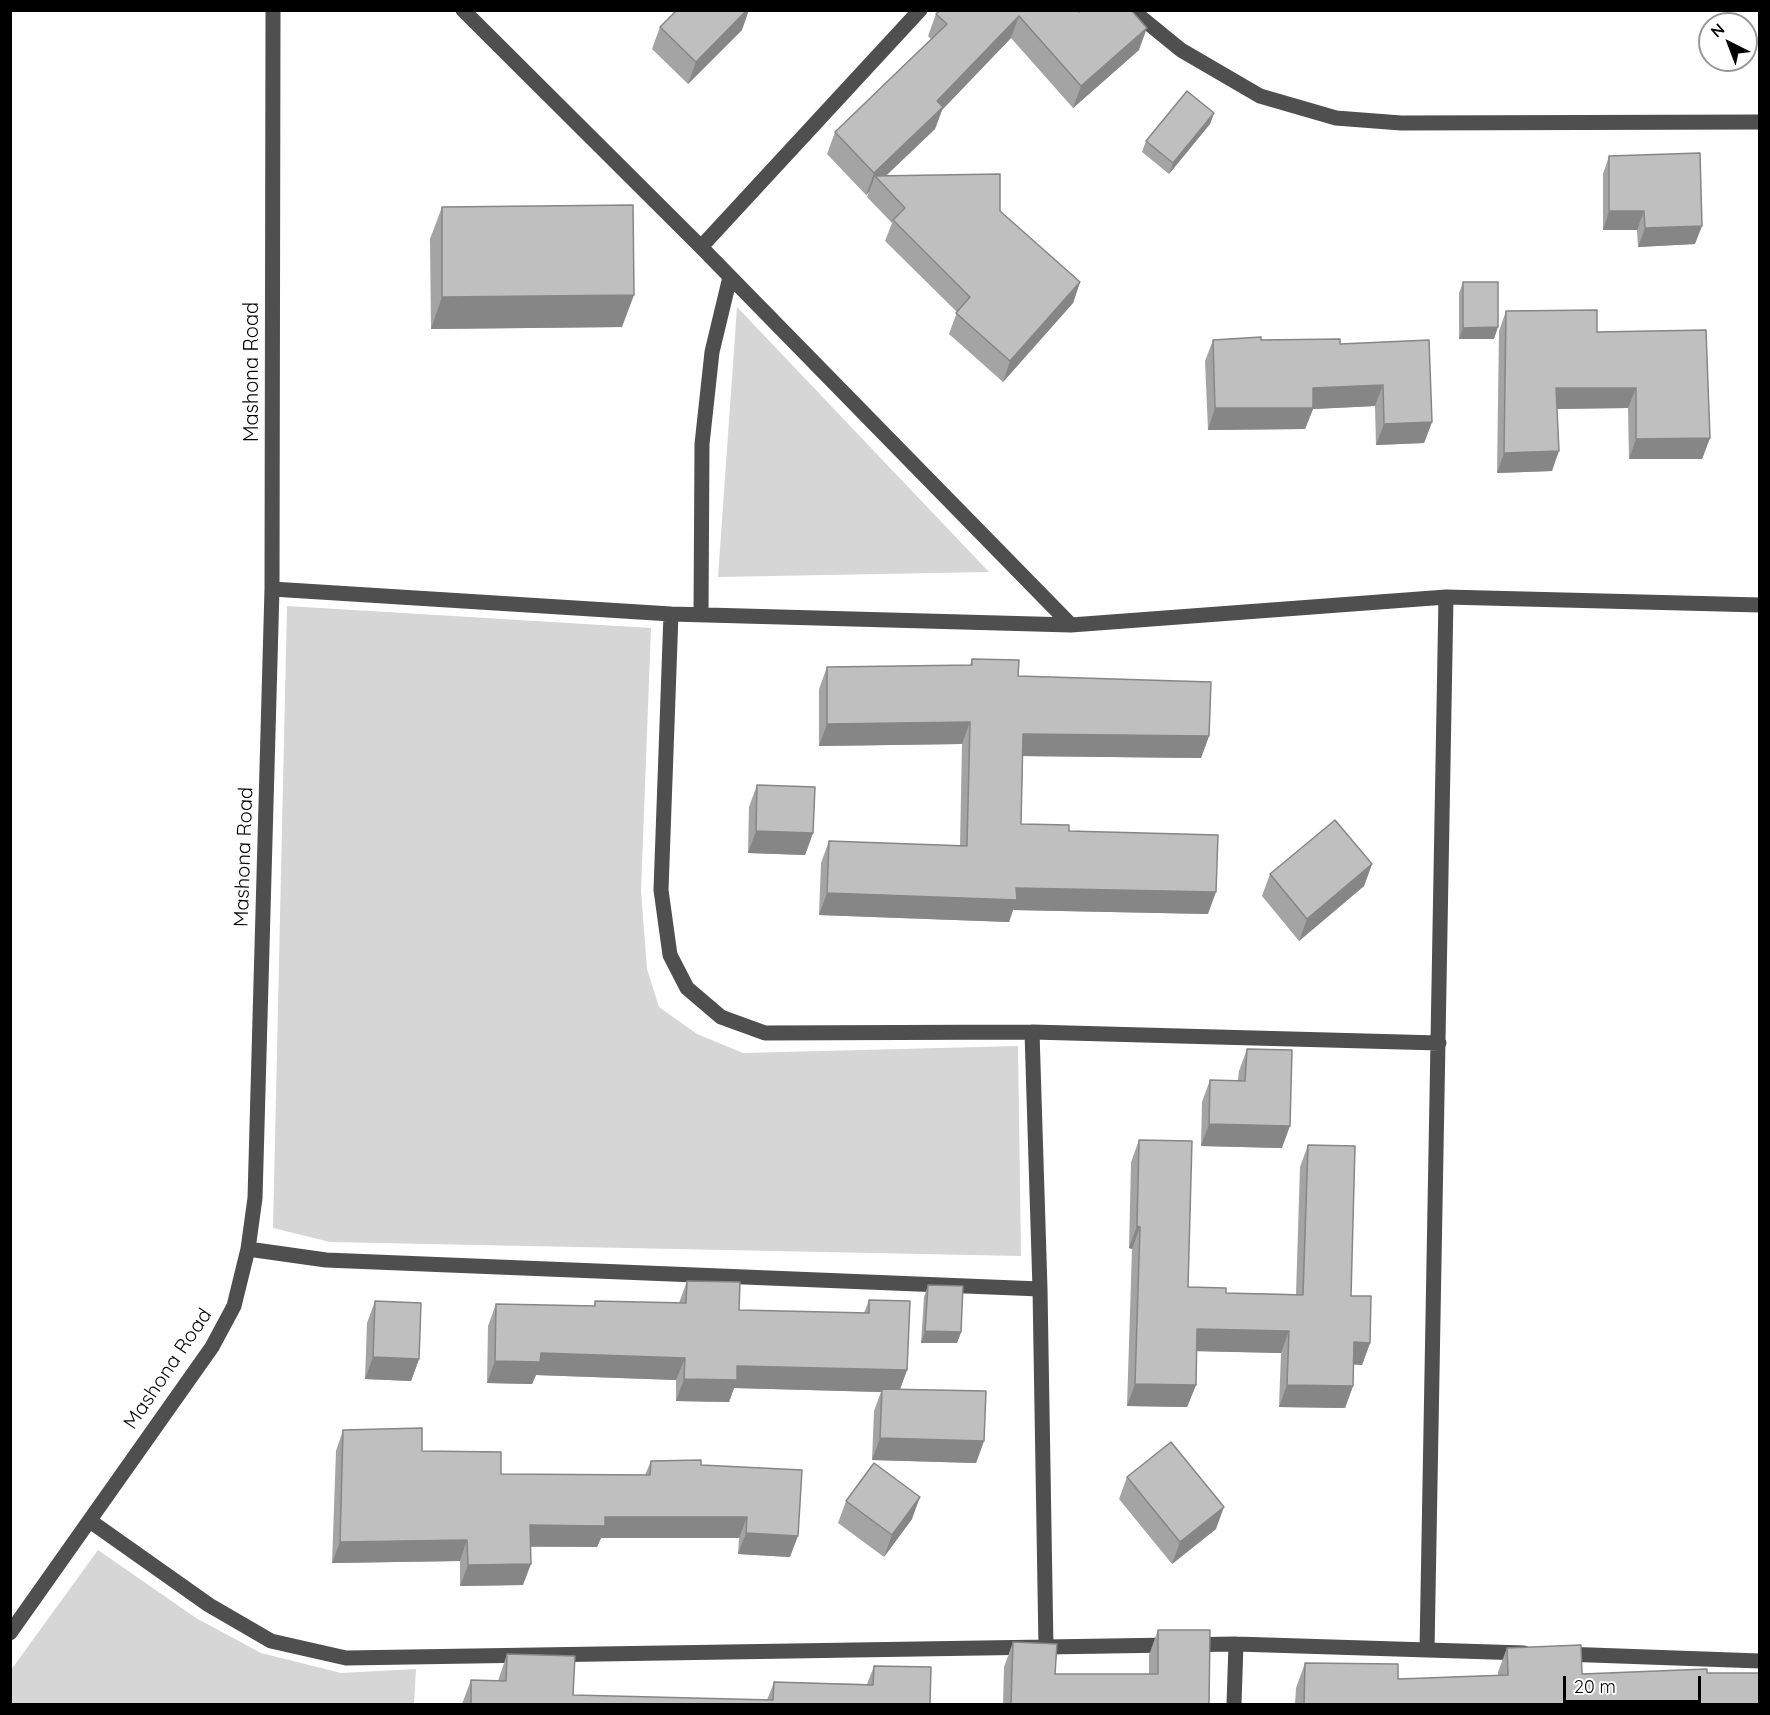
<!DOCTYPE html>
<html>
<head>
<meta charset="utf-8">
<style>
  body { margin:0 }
  #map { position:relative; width:1770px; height:1715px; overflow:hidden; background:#fff; font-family:Quicksand,sans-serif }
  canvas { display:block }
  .frame { position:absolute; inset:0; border:12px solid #000; pointer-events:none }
  .north { position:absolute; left:1698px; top:12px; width:60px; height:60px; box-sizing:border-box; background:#fff; border:2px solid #999; border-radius:50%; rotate:318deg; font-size:16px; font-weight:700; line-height:24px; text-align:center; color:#000 }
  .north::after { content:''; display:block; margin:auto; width:21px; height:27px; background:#000; clip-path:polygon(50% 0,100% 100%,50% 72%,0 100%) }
  .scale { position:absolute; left:1563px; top:1676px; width:138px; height:27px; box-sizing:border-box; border:3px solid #000; border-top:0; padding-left:8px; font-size:18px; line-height:21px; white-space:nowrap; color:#000; -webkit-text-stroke:4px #fff; paint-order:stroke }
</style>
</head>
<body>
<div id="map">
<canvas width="1770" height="1715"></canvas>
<div class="frame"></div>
<div class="north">N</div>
<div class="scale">20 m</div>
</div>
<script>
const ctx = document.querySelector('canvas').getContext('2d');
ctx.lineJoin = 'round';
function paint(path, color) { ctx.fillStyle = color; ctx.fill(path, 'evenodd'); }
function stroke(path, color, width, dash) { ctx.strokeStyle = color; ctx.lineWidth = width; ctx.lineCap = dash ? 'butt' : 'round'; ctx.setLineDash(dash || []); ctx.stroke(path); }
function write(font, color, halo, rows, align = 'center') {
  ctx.font = font + ' Quicksand,sans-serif'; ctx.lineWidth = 5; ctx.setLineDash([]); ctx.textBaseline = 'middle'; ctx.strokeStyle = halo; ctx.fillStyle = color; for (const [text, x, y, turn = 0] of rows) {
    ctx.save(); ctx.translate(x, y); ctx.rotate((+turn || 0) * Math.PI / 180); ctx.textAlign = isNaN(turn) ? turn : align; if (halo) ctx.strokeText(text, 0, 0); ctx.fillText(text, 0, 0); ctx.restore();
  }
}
paint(new Path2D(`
  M 737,307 L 989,572 L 718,577 Z
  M 287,606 L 651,628 L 641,891 L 647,969 L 659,1007 L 697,1034 L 743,1053 L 1018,1046 L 1021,1256 L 330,1242 L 273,1228 Z
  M 98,1550 L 196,1618 L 261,1653 L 341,1673 L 416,1669 L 414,1704 L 11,1704 L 11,1670 Z`), '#d6d6d6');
stroke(new Path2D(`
  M 463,10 L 701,247 L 1071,625
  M 1132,10 L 1181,50 L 1260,96 L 1336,118 L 1401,123 L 1760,122
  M 701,247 L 920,10
  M 272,589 L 671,614 L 1071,625 L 1446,597 L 1760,605
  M 671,614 L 661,890 L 670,955 L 687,988 L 721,1017 L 765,1033 L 1032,1032 L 1439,1043
  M 701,615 L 702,444 L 712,352 L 730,277
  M 1032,1032 L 1040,1289 L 1046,1648
  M 248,1249 L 326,1260 L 1040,1289
  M 90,1521 L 209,1605 L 271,1641 L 346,1658 L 1236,1644 L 1524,1653
  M 10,1633 L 212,1347 L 234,1306 L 248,1249 L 255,1198 L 272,589 L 273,10
  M 1427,1650 L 1446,597
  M 1563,1654 L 1760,1661
  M 1234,1704 L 1236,1644`), '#4f4f4f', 15);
paint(new Path2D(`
  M 1078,10 L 1139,50 L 1073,108 L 1011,38 L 942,110 L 935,129 L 886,176 L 1000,211 L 1080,282 L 1073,303 L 1003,382 L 949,334 L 957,312 L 885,241 L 892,223 L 867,197 L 869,192 L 866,195 L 827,154 L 835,132 L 931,39 L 928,36 L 936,14 Z
  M 660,27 L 742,30 L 688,84 L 652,49 Z
  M 1214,113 L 1210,124 L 1169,174 L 1142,152 L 1146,141 Z
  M 1609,156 L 1695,244 L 1638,247 L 1637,230 L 1603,230 L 1603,174 Z
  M 442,207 L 622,327 L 431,329 L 430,239 Z
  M 1463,282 L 1494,339 L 1459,339 L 1459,293 Z
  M 1506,311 L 1597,332 L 1710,438 L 1702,459 L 1629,459 L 1628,408 L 1557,409 L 1552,471 L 1497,473 L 1499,331 Z
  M 1213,340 L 1261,340 L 1340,344 L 1432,422 L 1424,443 L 1376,445 L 1375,406 L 1313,409 L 1305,429 L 1208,430 L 1205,361 Z
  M 972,659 L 1018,676 L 1209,736 L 1201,758 L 1023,756 L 1021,824 L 1069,831 L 1208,914 L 1013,910 L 1009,922 L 819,915 L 821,863 L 829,841 L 960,846 L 962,744 L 819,746 L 819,689 L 827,667 L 970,665 Z
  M 757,785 L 813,833 L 805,855 L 748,853 L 749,807 Z
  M 1372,864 L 1364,886 L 1299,941 L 1262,896 L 1270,874 Z
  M 1247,1049 L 1282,1148 L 1201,1146 L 1202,1102 L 1210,1080 L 1238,1080 L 1239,1071 Z
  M 1139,1140 L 1188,1287 L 1226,1293 L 1296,1294 L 1300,1167 L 1308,1145 L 1351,1296 L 1370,1343 L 1362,1365 L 1354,1364 L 1353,1386 L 1345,1408 L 1279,1407 L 1281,1353 L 1197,1351 L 1196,1385 L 1187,1407 L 1127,1406 L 1132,1249 L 1129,1248 L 1131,1162 Z
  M 687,1281 L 739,1310 L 864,1313 L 869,1300 L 907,1370 L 900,1389 L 984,1441 L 976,1463 L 872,1460 L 874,1411 L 881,1392 L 734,1388 L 729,1402 L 676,1401 L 676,1380 L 536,1375 L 532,1384 L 487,1383 L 488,1326 L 496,1304 L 594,1306 L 595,1301 L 679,1303 Z
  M 928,1285 L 961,1332 L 957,1343 L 921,1343 L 924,1297 Z
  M 375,1301 L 419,1359 L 411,1381 L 365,1379 L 367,1323 Z
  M 343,1430 L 501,1474 L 645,1475 L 651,1461 L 701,1465 L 790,1557 L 738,1554 L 739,1538 L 601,1538 L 597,1547 L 530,1547 L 523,1585 L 460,1586 L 460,1561 L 332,1563 L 336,1451 Z
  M 1127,1477 L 1216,1529 L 1172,1564 L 1119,1499 Z
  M 846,1501 L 912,1519 L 884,1557 L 838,1523 Z
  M 1158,1630 L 1209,1704 L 1003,1704 L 1004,1667 L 1013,1642 L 1055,1674 L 1149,1674 L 1149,1655 Z
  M 1507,1648 L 1582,1674 L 1707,1673 L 1760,1704 L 1295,1704 L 1296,1688 L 1305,1663 L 1398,1679 L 1498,1675 L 1498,1672 Z
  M 507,1654 L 573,1695 L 767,1700 L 774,1682 L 867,1684 L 874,1666 L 930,1704 L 462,1704 L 471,1680 L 498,1681 Z`), '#a4a4a4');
paint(new Path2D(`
  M 747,10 L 749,10 L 742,30 L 688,84 L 696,62 Z
  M 1019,16 L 1011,38 L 942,110 L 935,129 L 880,181 L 875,176 L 869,192 L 866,195 L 874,173 L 937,101 Z
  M 1147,28 L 1139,50 L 1073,108 L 1081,86 Z
  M 1214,113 L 1210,124 L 1169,174 L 1173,163 Z
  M 1609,211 L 1644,211 L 1637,230 L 1603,230 Z
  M 1702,226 L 1695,244 L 1638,247 L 1645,228 Z
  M 1080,282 L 1073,303 L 1003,382 L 1010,361 Z
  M 634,295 L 622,327 L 431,329 L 442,297 Z
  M 1498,327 L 1494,339 L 1459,339 L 1463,328 Z
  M 1383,385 L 1375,406 L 1313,409 L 1305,429 L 1208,430 L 1215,408 L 1313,388 Z
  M 1556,388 L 1636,388 L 1628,408 L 1549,409 Z
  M 1432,422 L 1424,443 L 1376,445 L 1384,424 Z
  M 1710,438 L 1702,459 L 1629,459 L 1636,439 Z
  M 1559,451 L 1552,471 L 1497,473 L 1504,453 Z
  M 970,722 L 962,744 L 819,746 L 827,724 Z
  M 1023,734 L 1209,736 L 1201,758 L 1015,756 Z
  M 756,831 L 813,833 L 805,855 L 748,853 Z
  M 1372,864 L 1364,886 L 1299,941 L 1307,919 Z
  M 1016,888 L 1216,892 L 1208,914 L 1013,910 L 1009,922 L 819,915 L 827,893 Z
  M 1209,1124 L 1290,1126 L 1282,1148 L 1201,1146 Z
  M 1137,1226 L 1140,1227 L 1132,1249 L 1129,1248 Z
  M 1197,1329 L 1289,1331 L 1281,1353 L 1189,1351 Z
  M 925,1331 L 961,1332 L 957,1343 L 921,1343 Z
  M 1354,1342 L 1370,1343 L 1362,1365 L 1346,1364 Z
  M 541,1353 L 685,1358 L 676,1380 L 536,1375 L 532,1384 L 487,1383 L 495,1361 Z
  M 373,1357 L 419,1359 L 411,1381 L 365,1379 Z
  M 737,1366 L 907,1370 L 899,1392 L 882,1389 L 881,1392 L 734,1388 L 729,1402 L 676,1401 L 684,1379 Z
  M 1135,1384 L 1196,1385 L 1187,1407 L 1127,1406 Z
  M 1287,1385 L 1353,1386 L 1345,1408 L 1279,1407 Z
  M 880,1438 L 984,1441 L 976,1463 L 872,1460 Z
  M 920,1497 L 912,1519 L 884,1557 L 892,1535 Z
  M 1224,1507 L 1216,1529 L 1172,1564 L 1180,1542 Z
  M 605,1517 L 747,1517 L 739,1538 L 601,1538 L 597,1547 L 523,1546 L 530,1525 Z
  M 746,1533 L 798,1536 L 790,1557 L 738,1554 Z
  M 467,1540 L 460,1561 L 332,1563 L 340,1542 Z
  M 531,1564 L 523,1585 L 460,1586 L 468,1565 Z`), '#868686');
const building = new Path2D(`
  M 677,10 L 747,10 L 696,62 L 660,27 Z
  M 940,10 L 1078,10 L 1079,12 L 1081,10 L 1131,10 L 1147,28 L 1081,86 L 1019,16 L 937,101 L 943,107 L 874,173 L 835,132 L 947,24 L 936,14 Z
  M 1187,91 L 1214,113 L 1173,163 L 1146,141 Z
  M 1700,153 L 1702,226 L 1645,228 L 1644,211 L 1609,211 L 1609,156 Z
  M 1000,174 L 1000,211 L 1080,282 L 1010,361 L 956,313 L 970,297 L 893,220 L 905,208 L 875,176 Z
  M 633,205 L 634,295 L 442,297 L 442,207 Z
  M 1463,282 L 1498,282 L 1498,327 L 1463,328 Z
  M 1597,310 L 1597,332 L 1706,330 L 1710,438 L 1636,439 L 1636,388 L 1556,388 L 1559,451 L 1504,453 L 1506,311 Z
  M 1261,337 L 1261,340 L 1340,339 L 1340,344 L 1429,340 L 1432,422 L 1384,424 L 1383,385 L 1313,388 L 1313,408 L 1215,408 L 1213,340 Z
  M 972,659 L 1019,660 L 1018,676 L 1211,682 L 1209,736 L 1023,734 L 1021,824 L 1069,825 L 1069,831 L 1218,835 L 1216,892 L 1016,888 L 1017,900 L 827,893 L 829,841 L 967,846 L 970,722 L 827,724 L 827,667 L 972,665 Z
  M 757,785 L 815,787 L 813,833 L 756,831 Z
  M 1335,820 L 1372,864 L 1307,919 L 1270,874 Z
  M 1247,1049 L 1292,1050 L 1290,1126 L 1209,1124 L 1210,1080 L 1245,1081 Z
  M 1139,1140 L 1192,1141 L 1188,1287 L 1226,1288 L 1226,1293 L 1303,1295 L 1308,1145 L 1355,1146 L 1351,1296 L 1371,1296 L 1370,1343 L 1354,1342 L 1353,1386 L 1287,1385 L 1289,1331 L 1197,1329 L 1196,1385 L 1135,1384 L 1140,1227 L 1137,1226 Z
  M 687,1281 L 740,1282 L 739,1310 L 869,1313 L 869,1300 L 910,1301 L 907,1370 L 737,1366 L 737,1380 L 684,1379 L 685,1358 L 541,1353 L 540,1362 L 495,1361 L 496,1304 L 595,1306 L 595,1301 L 686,1303 Z
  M 928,1285 L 963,1286 L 961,1332 L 925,1331 Z
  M 375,1301 L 421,1303 L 419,1359 L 373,1357 Z
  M 882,1389 L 986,1391 L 984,1441 L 880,1438 Z
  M 422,1428 L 422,1451 L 501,1452 L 501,1474 L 650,1475 L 651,1461 L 701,1460 L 701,1465 L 802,1470 L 798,1536 L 746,1533 L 747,1517 L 605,1517 L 605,1526 L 530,1525 L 531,1564 L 468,1565 L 467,1540 L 340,1542 L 343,1430 Z
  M 1171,1442 L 1224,1507 L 1180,1542 L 1127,1477 Z
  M 874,1463 L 920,1497 L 892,1535 L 846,1501 Z
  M 1158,1630 L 1210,1630 L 1209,1704 L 1011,1704 L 1013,1642 L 1057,1644 L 1055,1674 L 1158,1674 Z
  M 1581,1645 L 1582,1674 L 1707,1669 L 1707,1673 L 1760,1673 L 1760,1704 L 1304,1704 L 1305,1663 L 1398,1664 L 1398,1679 L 1508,1675 L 1507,1648 Z
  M 507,1654 L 575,1656 L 573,1695 L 773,1700 L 774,1682 L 873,1685 L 874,1666 L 931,1667 L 930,1704 L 471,1704 L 471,1680 L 506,1681 Z`);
paint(building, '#bfbfbf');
stroke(building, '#868686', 1.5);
write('20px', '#000', '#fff', [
  ["Mashona Road",252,372,-90],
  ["Mashona Road",244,857,-88],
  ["Mashona Road",168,1369,-56]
]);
</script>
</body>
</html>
